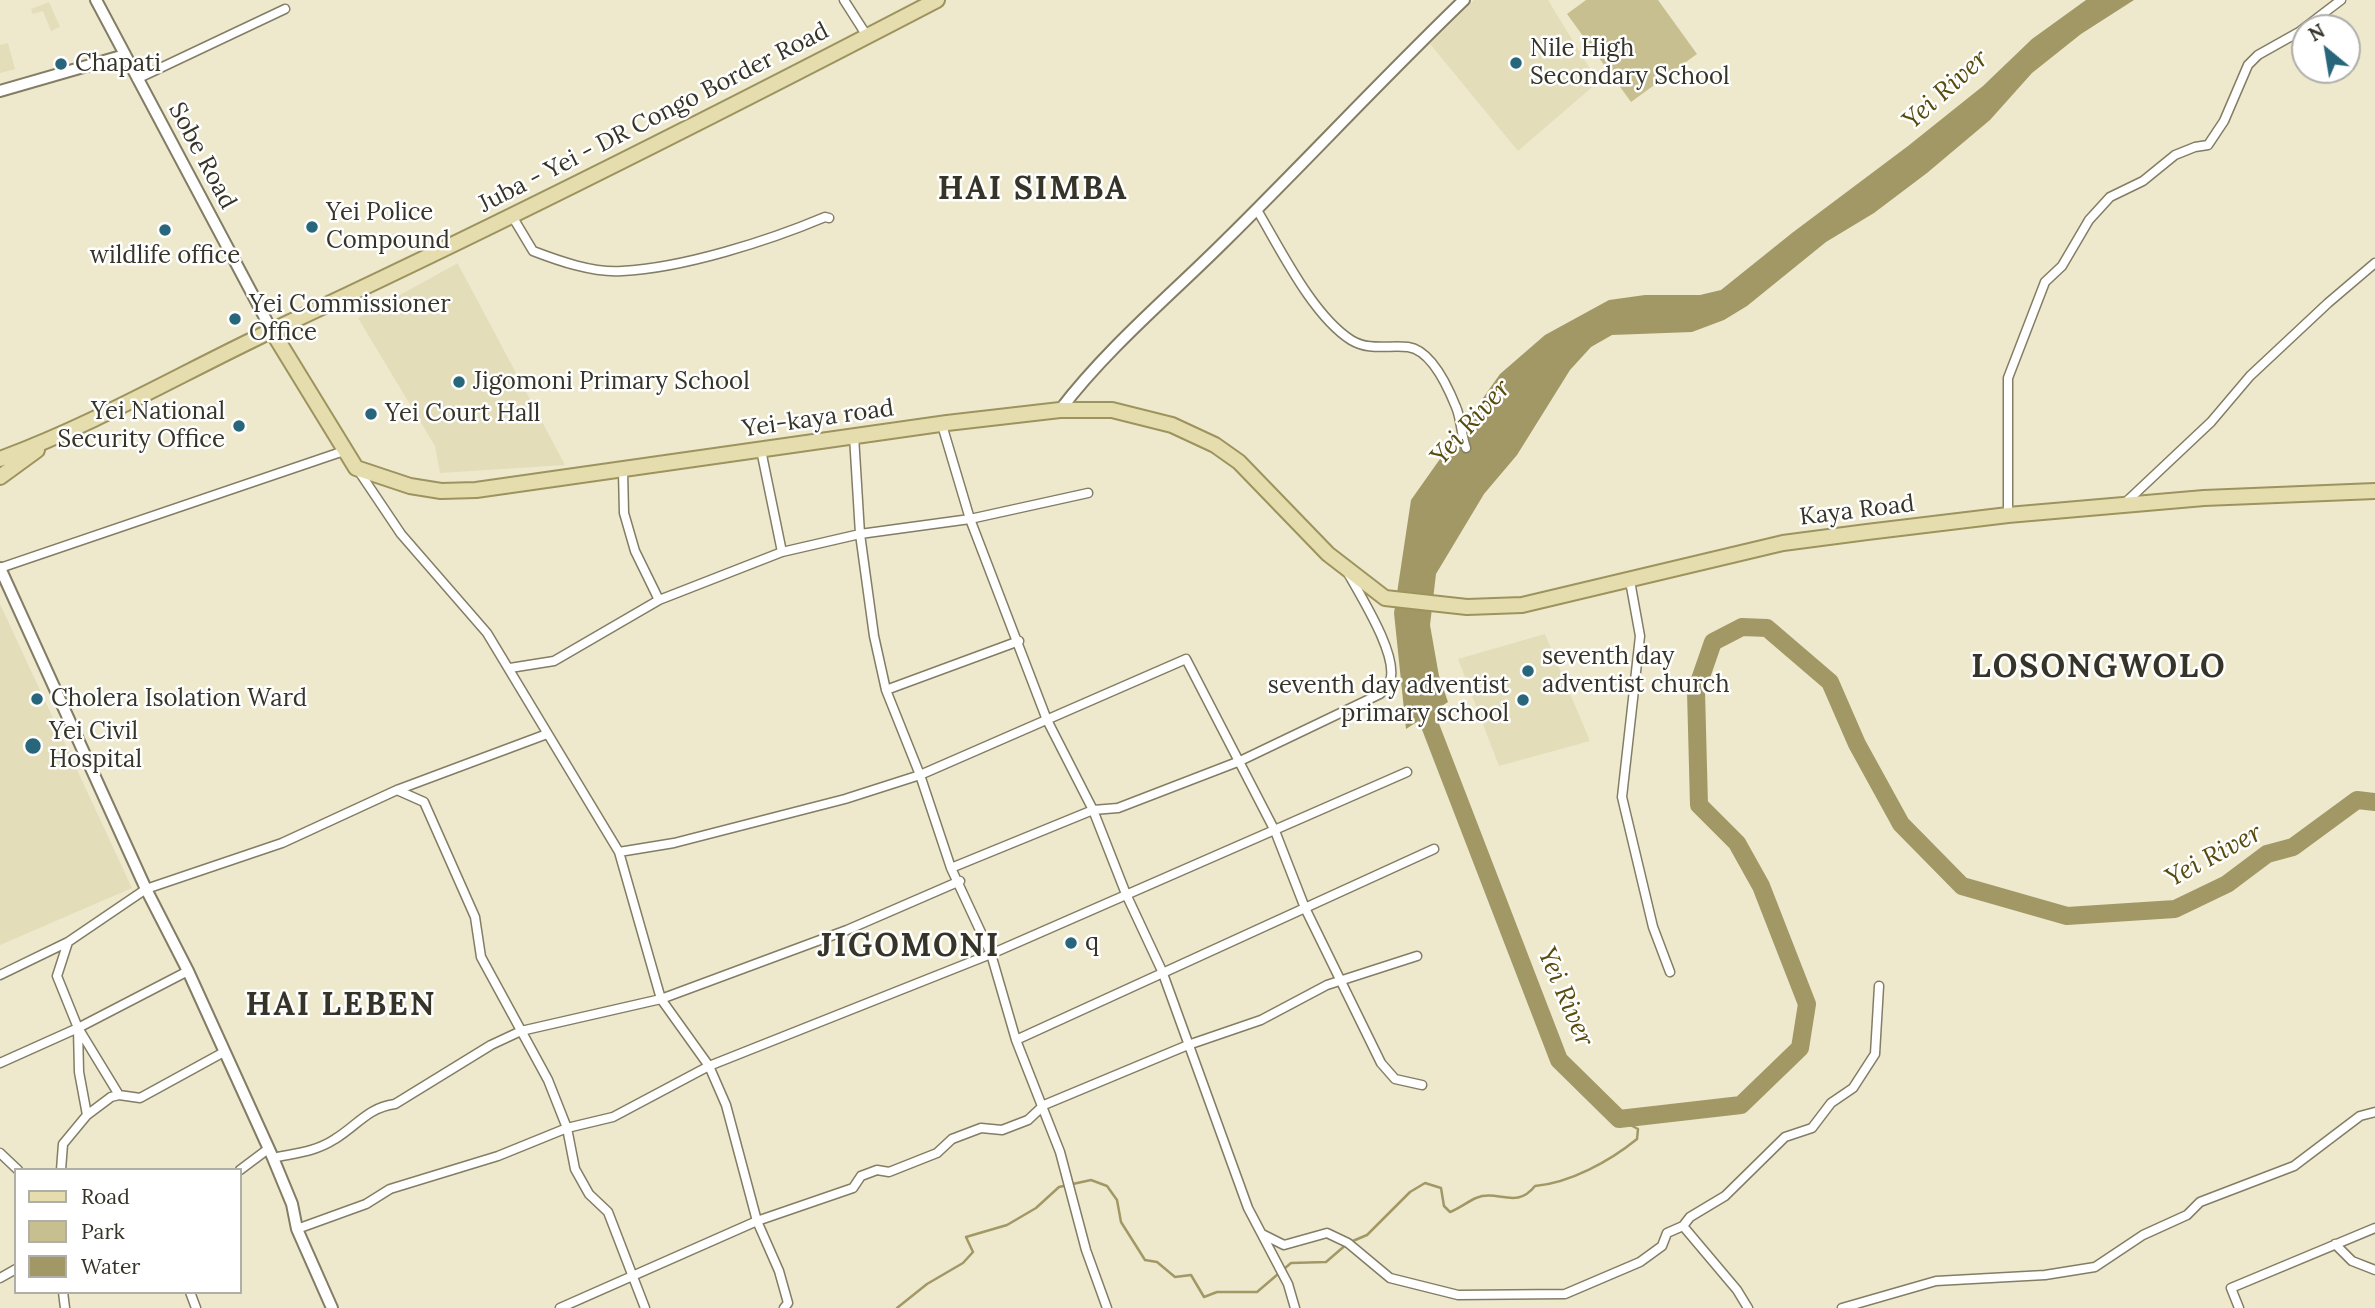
<!DOCTYPE html>
<html>
<head>
<meta charset="utf-8">
<style>
  body { margin:0 }
  #map { position:relative; width:2375px; height:1308px; overflow:hidden; background:#eee9cd; font-family:Lora,serif }
  canvas { display:block }
  .legend { position:absolute; left:14px; top:1168px; width:228px; height:126px; box-sizing:border-box; background:#fff; border:2px solid #afaea9; margin:0; padding:9px 12px; list-style:none; font-size:21px; color:#363429 }
  .legend li { display:flex; align-items:center; gap:14px; height:35px }
  .legend b { width:35px; border:2px solid #afaea9 }
  .north { position:absolute; left:2291px; top:14px; width:70px; height:70px; box-sizing:border-box; background:#fff; border:2px solid #afaea9; border-radius:50%; rotate:330deg; font-size:19px; font-weight:700; line-height:28px; text-align:center; color:#363429 }
  .north::after { content:''; display:block; margin:auto; width:24px; height:32px; background:#28667c; clip-path:polygon(50% 0,100% 100%,50% 72%,0 100%) }
</style>
</head>
<body>
<div id="map">
<canvas width="2375" height="1308"></canvas>
<ul class="legend">
<li><b style="height:9px;background:#e6ddaf"></b>Road</li>
<li><b style="height:19px;background:#c8bf90"></b>Park</li>
<li><b style="height:19px;background:#a29866"></b>Water</li>
</ul>
<div class="north">N</div>
</div>
<script>
const ctx = document.querySelector('canvas').getContext('2d');
ctx.lineJoin = 'round';
function paint(path, color) { ctx.fillStyle = color; ctx.fill(path, 'evenodd'); }
function stroke(path, color, width, dash) { ctx.strokeStyle = color; ctx.lineWidth = width; ctx.lineCap = dash ? 'butt' : 'round'; ctx.setLineDash(dash || []); ctx.stroke(path); }
function write(font, color, halo, rows, align = 'center') {
  ctx.font = font + ' Lora,serif'; ctx.lineWidth = 5; ctx.setLineDash([]); ctx.textBaseline = 'middle'; ctx.strokeStyle = halo; ctx.fillStyle = color; for (const [text, x, y, turn = 0] of rows) {
    ctx.save(); ctx.translate(x, y); ctx.rotate((+turn || 0) * Math.PI / 180); ctx.textAlign = isNaN(turn) ? turn : align; if (halo) ctx.strokeText(text, 0, 0); ctx.fillText(text, 0, 0); ctx.restore();
  }
}
paint(new Path2D(`
  M 1474,0 L 1548,0 L 1598,82 L 1518,151 L 1430,44 Z
  M 49,2 L 60,27 L 51,31 L 43,11 L 33,14 L 31,9 Z
  M 8,43 L 15,69 L 0,73 L 0,45 Z
  M 458,263 L 458,264 L 565,465 L 440,473 L 435,446 L 358,318 Z
  M 0,604 L 132,888 L 0,945 Z
  M 1545,634 L 1590,741 L 1499,766 L 1458,659 Z`), '#e3ddba');
paint(new Path2D(`
  M 1586,0 L 1658,0 L 1697,54 L 1631,102 L 1567,14 Z`), '#c8bf90');
paint(new Path2D(`
  M 2086,0 L 2134,0 L 2081,34 L 2032,73 L 1990,120 L 1927,173 L 1874,213 L 1826,242 L 1747,306 L 1724,320 L 1692,332 L 1612,335 L 1591,347 L 1570,370 L 1517,455 L 1484,494 L 1436,574 L 1430,625 L 1439,676 L 1448,702 L 1406,729 L 1394,613 L 1411,500 L 1500,374 L 1545,335 L 1609,300 L 1645,295 L 1700,295 L 1721,290 L 1792,233 L 1908,146 L 1983,86 L 2032,39 Z`), '#a29866');
stroke(new Path2D(`
  M 897,1308 L 927,1284 L 963,1263 L 973,1252 L 966,1237 L 1007,1225 L 1036,1208 L 1059,1187 L 1091,1180 L 1107,1186 L 1117,1200 L 1121,1222 L 1145,1260 L 1157,1262 L 1175,1277 L 1191,1275 L 1204,1297 L 1217,1292 L 1257,1292 L 1291,1263 L 1326,1262 L 1348,1243 L 1367,1235 L 1410,1192 L 1425,1183 L 1441,1188 L 1444,1206 L 1450,1212 C 1460,1208 1467,1202 1476,1198 C 1498,1189 1516,1210 1535,1186 C 1570,1183 1610,1161 1637,1139 L 1638,1129 L 1619,1119`), '#a29866', 2.5);
stroke(new Path2D(`
  M 1422,696 L 1421,702 L 1559,1060 L 1619,1119 L 1741,1105 L 1800,1048 L 1807,1004 L 1761,886 L 1737,843 L 1699,805 L 1696,691 L 1713,642 L 1742,627 L 1767,628 L 1830,682 L 1857,744 L 1901,824 L 1962,886 L 2067,916 L 2175,909 L 2227,884 L 2267,854 L 2293,847 L 2357,800 L 2375,802`), '#a29866', 18);
const minor = new Path2D(`
  M 844,0 L 867,36
  M 137,79 L 285,9
  M 1257,210 C 1280,248 1312,315 1351,340 C 1369,351 1388,345 1408,347 C 1431,350 1448,387 1456,407 C 1461,418 1461,434 1466,448
  M 512,216 L 533,251 C 559,261 593,273 622,271 C 683,268 768,241 825,217 L 829,218
  M 942,425 L 970,519 L 1047,720 L 1093,810 L 1126,894 L 1162,971 L 1248,1208 L 1288,1284 L 1295,1308
  M 854,436 L 860,534 L 874,636 L 886,690 L 920,775 L 951,868 L 991,954 L 1016,1040 L 1060,1152 L 1086,1250 L 1107,1308
  M 761,450 L 782,552
  M 358,470 L 401,534 L 487,633 L 619,852 L 661,999 L 709,1066 L 726,1105 L 757,1221 L 779,1271 L 788,1303 L 784,1308
  M 623,471 L 624,513 L 635,551 L 659,600
  M 2125,503 L 2211,422 L 2250,376 L 2328,303 L 2375,263
  M 2008,515 L 2008,378 L 2045,282 L 2062,266 L 2089,220 L 2110,197 L 2143,181 L 2175,155 L 2195,147 L 2208,145 L 2224,121 L 2248,65 L 2258,55 L 2299,32 L 2341,0
  M 0,568 L 344,451
  M 1630,581 L 1640,636 L 1622,797 L 1653,927 L 1670,972
  M 510,668 L 554,661 L 659,600 L 782,552 L 860,534 L 970,519 L 1088,493
  M 886,690 L 1019,641
  M 397,790 L 424,802 L 475,917 L 481,957 L 548,1080 L 567,1128 L 575,1169 L 589,1194 L 608,1212 L 645,1308
  M 619,852 L 674,843 L 845,799 L 920,775 L 1186,659 L 1275,831 L 1305,908 L 1381,1063 L 1395,1079 L 1422,1085
  M 951,868 L 1093,810 L 1118,808 L 1240,761 L 1380,694 C 1384,690 1388,686 1390,681 C 1399,656 1360,595 1348,573
  M 0,975 L 68,942 L 146,889 L 282,843 L 397,790 L 547,734
  M 80,1031 L 119,1095 L 140,1098 L 224,1052
  M 1016,1040 L 1434,849
  M 0,1063 L 78,1028 L 188,971
  M 87,1115 L 111,1097 L 119,1095
  M 0,1153 L 18,1170
  M 273,1158 C 296,1153 315,1152 335,1139 C 358,1125 367,1108 395,1104 L 491,1045 L 521,1031 L 661,999 L 847,930 L 960,881
  M 61,1170 L 63,1144 L 87,1115 L 79,1072 L 78,1028 L 57,976 L 68,942
  M 240,1170 L 268,1149
  M 1683,1226 L 1690,1217 L 1725,1196 L 1785,1137 L 1812,1128 L 1831,1103 L 1853,1088 L 1875,1054 L 1879,986
  M 297,1229 L 366,1204 L 390,1189 L 498,1156 L 567,1128 L 613,1117 L 709,1066 L 991,954 L 1407,772
  M 1262,1234 L 1284,1245 L 1327,1233 L 1348,1243 L 1390,1278 L 1458,1295 L 1565,1294 L 1640,1262 L 1662,1246 L 1667,1233 L 1683,1226 L 1737,1290 L 1748,1308
  M 2335,1244 L 2352,1261 L 2375,1270
  M 0,1278 L 16,1269
  M 63,1292 L 65,1308
  M 190,1292 L 196,1308
  M 560,1308 L 757,1221 L 853,1188 L 861,1176 L 877,1170 L 889,1172 L 937,1153 L 952,1139 L 981,1128 L 1002,1130 L 1028,1120 L 1044,1105 L 1188,1045 L 1261,1020 L 1327,985 L 1417,956
  M 1842,1308 L 1936,1281 L 2045,1275 L 2095,1267 L 2143,1235 L 2187,1215 L 2200,1202 L 2294,1166 L 2360,1116 L 2375,1112
  M 2239,1308 L 2231,1288 L 2375,1228`);
const tertiary = new Path2D(`
  M 96,0 L 272,331
  M 0,91 L 118,57 L 126,59
  M 1060,410 C 1108,347 1171,295 1227,239 C 1307,160 1383,78 1464,0
  M 0,568 L 146,889 L 188,971 L 273,1158 L 292,1204 L 297,1229 L 332,1308`);
const primary = new Path2D(`
  M 272,331 L 356,468 L 410,486 L 441,491 L 476,490 L 947,423 L 1060,410 L 1112,410 L 1172,425 L 1215,445 L 1239,462 L 1328,554 L 1385,598 L 1467,607 L 1522,605 L 1783,543 L 1867,532 L 2008,515 L 2204,498 L 2375,491
  M 0,459 C 95,424 182,373 273,330 C 497,226 718,114 937,0
  M 0,477 L 37,450`);
stroke(minor, '#827d64', 11);
stroke(tertiary, '#827d64', 14);
stroke(primary, '#9d935e', 18);
stroke(minor, '#fff', 8);
stroke(tertiary, '#fff', 10);
stroke(primary, '#e6ddaf', 14);
for (const [x, y, r, color] of [
  [1516,63,7,"#28667c"],
  [61,64,7,"#28667c"],
  [312,227,7,"#28667c"],
  [165,230,7,"#28667c"],
  [235,319,7,"#28667c"],
  [459,382,7,"#28667c"],
  [371,414,7,"#28667c"],
  [239,426,7,"#28667c"],
  [1528,671,7,"#28667c"],
  [37,699,7,"#28667c"],
  [1523,700,7,"#28667c"],
  [33,746,9,"#28667c"],
  [1071,943,7,"#28667c"]
]) { const dot = new Path2D(); dot.arc(x, y, r, 0, 2 * Math.PI); ctx.fillStyle = color; ctx.fill(dot); stroke(dot, '#fff', 2.5); }
write('24px', '#363429', '#fff', [
  ["Nile High",1530,49],
  ["Secondary School",1530,77],
  ["Chapati",75,64],
  ["Yei Police",326,213],
  ["Compound",326,241],
  ["wildlife office",165,256,"center"],
  ["Yei Commissioner",249,305],
  ["Office",249,333],
  ["Jigomoni Primary School",473,382],
  ["Yei National",225,412,"right"],
  ["Security Office",225,440,"right"],
  ["Yei Court Hall",385,414],
  ["seventh day",1542,657],
  ["adventist church",1542,685],
  ["seventh day adventist",1509,686,"right"],
  ["primary school",1509,714,"right"],
  ["Cholera Isolation Ward",51,699],
  ["Yei Civil",49,732],
  ["Hospital",49,760],
  ["q",1085,943]
], 'left');
write('24px', '#363429', '#fff', [
  ["Juba - Yei - DR Congo Border Road",654,118,-27],
  ["Sobe Road",202,156,62],
  ["Yei-kaya road",818,419,-8],
  ["Kaya Road",1857,511,-7]
]);
write('italic 26px', '#574c0e', '#fff', [
  ["Yei River",1946,90,-42],
  ["Yei River",1471,423,-48],
  ["Yei River",2214,856,-28],
  ["Yei River",1565,997,67]
]);
ctx.letterSpacing = '2px';
write('bold 32px', '#363429', '#fff', [
  ["HAI SIMBA",1033,190],
  ["LOSONGWOLO",2099,668],
  ["JIGOMONI",909,947],
  ["HAI LEBEN",341,1006]
]);
ctx.letterSpacing = '0px';
</script>
</body>
</html>
